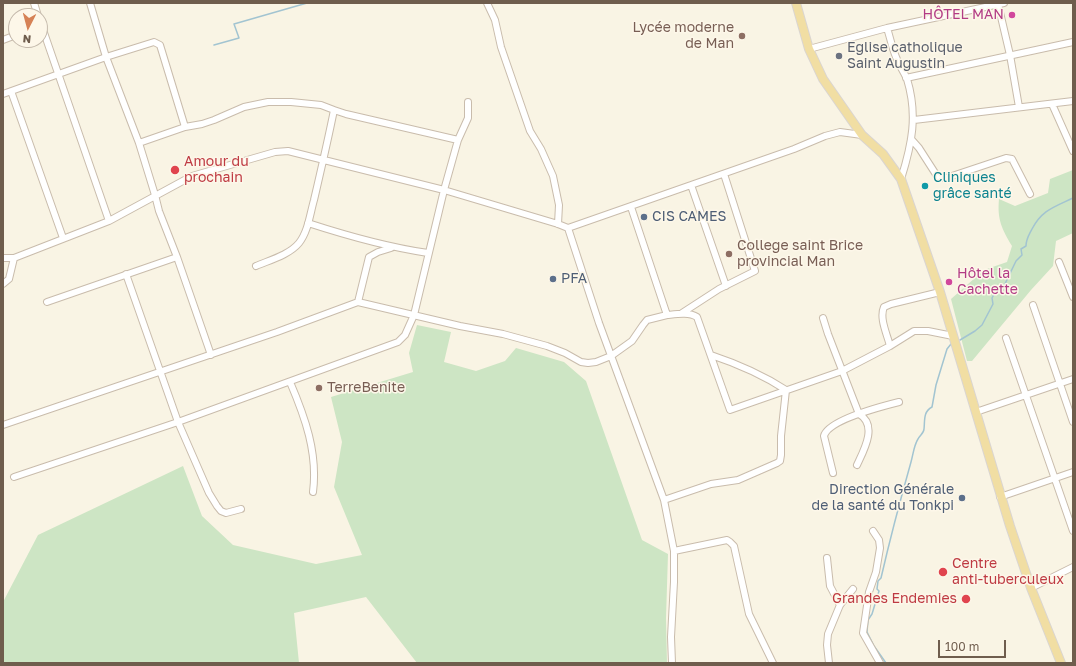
<!DOCTYPE html>
<html>
<head>
<meta charset="utf-8">
<style>
  body { margin:0 }
  #map { position:relative; width:1076px; height:666px; overflow:hidden; background:#f9f4e4; font-family:"Golos Text",sans-serif }
  canvas { display:block }
  .frame { position:absolute; inset:0; border:4px solid #6f5d4d; pointer-events:none }
  .north { position:absolute; left:8px; top:8px; width:40px; height:40px; box-sizing:border-box; background:#fdf7e9; border:1px solid #c4b9ab; border-radius:50%; rotate:186deg; font-size:11px; font-weight:700; line-height:16px; text-align:center; color:#6f5d4d }
  .north::after { content:''; display:block; margin:auto; width:14px; height:18px; background:#d68256; clip-path:polygon(50% 0,100% 100%,50% 72%,0 100%) }
  .scale { position:absolute; left:938px; top:640px; width:68px; height:18px; box-sizing:border-box; border:2px solid #6f5d4d; border-top:0; padding-left:5px; font-size:12px; line-height:14px; white-space:nowrap; color:#6f5d4d; -webkit-text-stroke:3px #fdf7e9; paint-order:stroke }
</style>
</head>
<body>
<div id="map">
<canvas width="1076" height="666"></canvas>
<div class="frame"></div>
<div class="north">N</div>
<div class="scale">100 m</div>
</div>
<script>
const ctx = document.querySelector('canvas').getContext('2d');
ctx.lineJoin = 'round';
function paint(path, color) { ctx.fillStyle = color; ctx.fill(path, 'evenodd'); }
function stroke(path, color, width, dash) { ctx.strokeStyle = color; ctx.lineWidth = width; ctx.lineCap = dash ? 'butt' : 'round'; ctx.setLineDash(dash || []); ctx.stroke(path); }
function write(font, color, halo, rows, align = 'center') {
  ctx.font = font + ' "Golos Text",sans-serif'; ctx.lineWidth = 3; ctx.setLineDash([]); ctx.textBaseline = 'middle'; ctx.strokeStyle = halo; ctx.fillStyle = color; for (const [text, x, y, turn = 0] of rows) {
    ctx.save(); ctx.translate(x, y); ctx.rotate((+turn || 0) * Math.PI / 180); ctx.textAlign = isNaN(turn) ? turn : align; if (halo) ctx.strokeText(text, 0, 0); ctx.fillText(text, 0, 0); ctx.restore();
  }
}
paint(new Path2D(`
  M 1073,170 L 1073,233 L 1056,241 L 1053,266 L 1031,290 L 972,361 L 967,361 L 951,299 L 984,270 L 1007,262 L 1012,246 C 1002,229 997,220 999,199 L 1015,206 L 1048,193 L 1050,179 Z
  M 417,325 L 451,332 L 444,362 L 476,371 L 505,361 L 516,348 L 564,362 L 586,381 L 642,540 L 668,554 L 666,618 L 667,663 L 417,663 L 366,597 L 294,613 L 299,663 L 3,663 L 3,602 L 38,535 L 183,466 L 202,516 L 233,545 L 316,564 L 362,555 L 334,487 L 342,442 L 331,397 L 413,372 L 409,353 Z`), '#cde5c4');
stroke(new Path2D(`
  M 214,45 L 239,38 L 234,24 L 307,3
  M 960,340 L 975,331 L 982,325 L 993,304 L 992,298 L 997,289 L 1003,288 L 1016,261 L 1022,255 L 1021,249 L 1026,246 C 1026,239 1029,235 1032,229 C 1042,210 1054,207 1073,198
  M 886,663 L 874,646 L 867,632 L 868,620 L 872,614 L 879,591 L 877,589 L 878,581 L 881,578 C 890,539 900,501 911,462 C 913,455 914,445 918,439 C 920,435 924,433 924,429 C 925,420 923,412 932,407 L 936,385 L 947,349 L 951,344`), '#a2c4d1', 1.5);
const minor = new Path2D(`
  M 34,3 L 38,16
  M 90,3 L 106,57 L 139,143 L 155,195 L 159,211 L 177,257 L 211,355
  M 487,3 L 495,20 L 501,47 L 530,131 L 541,149 L 553,176 L 559,205 L 558,224
  M 998,4 L 1010,55 L 1019,107
  M 40,21 L 109,221
  M 887,28 C 890,37 892,48 896,57 C 899,65 904,72 907,79 C 918,115 912,144 901,179
  M 3,40 L 16,35
  M 809,49 L 887,28 L 1004,3
  M 906,78 L 1073,42
  M 11,91 L 63,238
  M 3,94 L 106,57 L 154,42 L 160,45 L 185,127
  M 1052,104 L 1073,151
  M 914,120 L 1073,101
  M 911,139 L 919,148 L 937,176 L 940,178 L 946,178 L 1006,158 L 1012,159 L 1030,194
  M 139,143 L 185,127 L 202,124 L 214,120 L 244,107 L 268,102 L 291,102 L 321,105 L 334,110
  M 691,185 L 726,286
  M 631,207 L 667,315 C 677,314 689,312 697,317 L 730,410 L 842,371 L 890,346 L 914,331 L 928,331 L 953,336
  M 308,223 C 348,236 387,247 428,253
  M 568,228 L 599,323 L 664,500 L 674,551 L 674,582 L 671,637 L 672,663
  M 3,258 L 14,258 L 109,221 L 192,176 L 275,152 L 288,151 L 444,190 L 558,224 L 568,228 L 794,149 L 825,136 L 840,132 L 862,135
  M 1059,262 L 1073,297
  M 256,266 C 270,260 289,255 299,243 C 308,232 310,214 314,200 C 321,170 328,140 334,110 L 346,114 L 458,140
  M 126,274 L 178,422 L 209,493 L 217,506 L 221,511 L 226,513 L 241,509
  M 3,284 L 9,279 L 14,258
  M 47,302 L 177,257
  M 358,302 L 369,257 L 378,252 L 391,248
  M 1033,305 L 1073,422
  M 682,313 L 719,289 L 755,271 L 724,174
  M 823,318 L 828,334 L 859,414 C 878,425 864,450 857,465
  M 1006,338 L 1073,531
  M 890,346 C 887,334 879,318 884,307 L 891,304 L 940,292
  M 290,382 C 305,417 318,453 313,492
  M 976,412 L 1073,379
  M 3,425 L 277,332 L 358,302 L 460,326 L 503,334 L 547,346 L 565,353 L 581,362 L 588,363 L 596,362 L 611,356 L 632,341 L 643,325 L 647,320 L 667,315
  M 833,473 L 824,436 C 828,420 883,406 899,402
  M 14,477 L 178,422 L 398,342 L 405,335 L 414,315 L 444,190 L 458,140 L 468,118 L 468,102
  M 1000,497 L 1073,472
  M 664,500 L 711,484 L 738,480 L 777,463 L 780,461 L 781,455 L 781,436 L 786,390 C 763,375 738,364 711,355
  M 873,531 L 879,540 L 880,548 L 876,572 L 869,592 L 863,633 L 880,663
  M 674,551 L 727,540 L 730,542 L 734,546 L 749,614 L 773,663
  M 827,558 L 830,586 L 840,605
  M 1031,588 L 1073,567
  M 829,663 L 827,645 L 828,634 L 840,605 L 853,589`);
const major = new Path2D(`
  M 796,3 L 809,49 L 823,79 L 862,135 L 883,154 L 901,179 L 940,292 L 1010,526 L 1031,588 L 1061,663`);
stroke(minor, '#c9bcac', 8);
stroke(major, '#dad5d1', 10);
stroke(minor, '#fff', 6);
stroke(major, '#f1dea3', 8);
for (const [x, y, r, color] of [
  [1012,15,4,"#d1479c"],
  [742,36,4,"#8d6e63"],
  [839,56,4,"#6b7280"],
  [175,170,5,"#e0444e"],
  [925,186,4,"#0f9aa8"],
  [644,217,4,"#5c6f8a"],
  [729,254,4,"#8d6e63"],
  [553,279,4,"#5c6f8a"],
  [949,282,4,"#d1479c"],
  [319,388,4,"#8d6e63"],
  [962,498,4,"#5c6f8a"],
  [943,572,5,"#e0444e"],
  [966,599,5,"#e0444e"]
]) { const dot = new Path2D(); dot.arc(x, y, r, 0, 2 * Math.PI); ctx.fillStyle = color; ctx.fill(dot); stroke(dot, '#fdf7e9', 1.5); }
write('14px', '#b23c85', '#fdf7e9', [
  ["HÔTEL MAN",1004,15],
  ["Hôtel la",957,274,"left"],
  ["Cachette",957,290,"left"]
], 'right');
write('14px', '#785e54', '#fdf7e9', [
  ["Lycée moderne",734,28,"right"],
  ["de Man",734,44,"right"],
  ["College saint Brice",737,246],
  ["provincial Man",737,262],
  ["TerreBenite",327,388]
], 'left');
write('14px', '#5b616d', '#fdf7e9', [
  ["Eglise catholique",847,48],
  ["Saint Augustin",847,64]
], 'left');
write('14px', '#be3a42', '#fdf7e9', [
  ["Amour du",184,162],
  ["prochain",184,178],
  ["Centre",952,564],
  ["anti-tuberculeux",952,580],
  ["Grandes Endemies",957,599,"right"]
], 'left');
write('14px', '#0d838f', '#fdf7e9', [
  ["Cliniques",933,178],
  ["grâce santé",933,194]
], 'left');
write('14px', '#4e5e75', '#fdf7e9', [
  ["CIS CAMES",652,217],
  ["PFA",561,279],
  ["Direction Générale",954,490,"right"],
  ["de la santé du Tonkpi",954,506,"right"]
], 'left');
</script>
</body>
</html>
